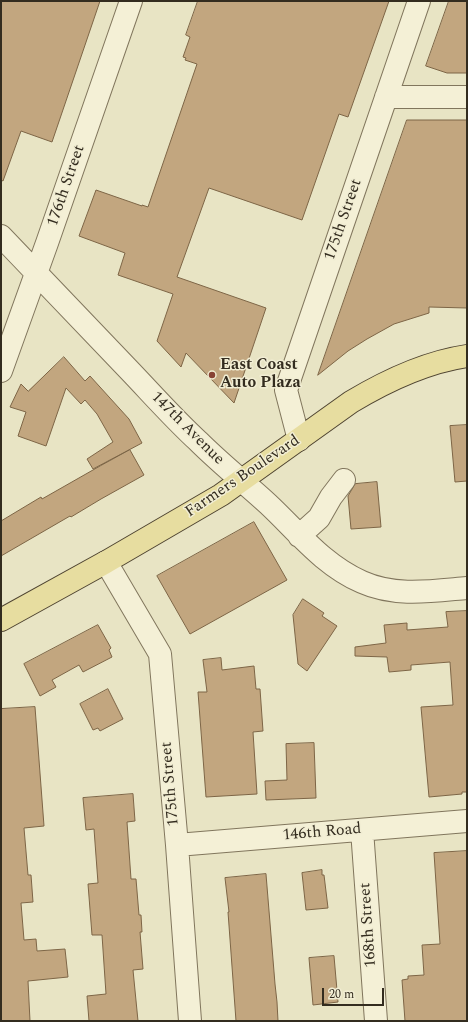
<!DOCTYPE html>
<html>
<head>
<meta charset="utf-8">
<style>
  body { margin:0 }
  #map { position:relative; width:468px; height:1022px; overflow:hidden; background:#e8e4c4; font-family:Spectral,serif }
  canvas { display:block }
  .frame { position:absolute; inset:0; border:2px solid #332c1f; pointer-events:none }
  .scale { position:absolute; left:322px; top:988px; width:62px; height:18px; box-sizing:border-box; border:2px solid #332c1f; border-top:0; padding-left:5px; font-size:12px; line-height:14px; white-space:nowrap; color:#332c1f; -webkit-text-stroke:3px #f1edd3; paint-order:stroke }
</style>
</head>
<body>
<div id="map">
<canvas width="468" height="1022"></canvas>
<div class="frame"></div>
<div class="scale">20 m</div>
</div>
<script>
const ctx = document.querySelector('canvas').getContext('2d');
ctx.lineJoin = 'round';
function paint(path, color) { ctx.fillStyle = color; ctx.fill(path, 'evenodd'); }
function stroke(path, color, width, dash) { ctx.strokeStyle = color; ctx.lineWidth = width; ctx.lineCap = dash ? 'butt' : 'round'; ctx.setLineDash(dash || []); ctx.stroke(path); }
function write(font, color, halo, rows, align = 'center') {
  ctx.font = font + ' Spectral,serif'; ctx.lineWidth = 3; ctx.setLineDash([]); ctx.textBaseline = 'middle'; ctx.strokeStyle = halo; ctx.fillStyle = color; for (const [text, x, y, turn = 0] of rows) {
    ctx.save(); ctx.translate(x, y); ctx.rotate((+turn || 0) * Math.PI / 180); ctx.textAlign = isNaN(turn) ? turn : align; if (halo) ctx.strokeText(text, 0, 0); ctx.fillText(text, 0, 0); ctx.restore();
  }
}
const building = new Path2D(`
  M 1,1 L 100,1 L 52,142 L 21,131 L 3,181 L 1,180 Z
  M 198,1 L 389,1 L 348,117 L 339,114 L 302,220 L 209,188 L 177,277 L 266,308 L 234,403 L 186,353 L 181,367 L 157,341 L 173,294 L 118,275 L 125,253 L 79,236 L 96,190 L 142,206 L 142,205 L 148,207 L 197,64 L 185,60 L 186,58 L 183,57 L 190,37 L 186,35 Z
  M 449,1 L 467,1 L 467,73 L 447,73 L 426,66 Z
  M 407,120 L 467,120 L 467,308 L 429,307 L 429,313 L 394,324 L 367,339 L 348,351 L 318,375 Z
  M 64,357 L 85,381 L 90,376 L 129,419 L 142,443 L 93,469 L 87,459 L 113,442 L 97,414 L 85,400 L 81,404 L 66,388 L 46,446 L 18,436 L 26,412 L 10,407 L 21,384 L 28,391 Z
  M 467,425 L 467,481 L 455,482 L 450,426 Z
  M 130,450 L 144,475 L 101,499 L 71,517 L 70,516 L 1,556 L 1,521 L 41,497 L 42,499 L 100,466 Z
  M 377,482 L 381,527 L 351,529 L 348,496 L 355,484 Z
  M 254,522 L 287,580 L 190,634 L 157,576 Z
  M 303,599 L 324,613 L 322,616 L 337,626 L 307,671 L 298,664 L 293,615 Z
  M 467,611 L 467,792 L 462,792 L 462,794 L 429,797 L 421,707 L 453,705 L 450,662 L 411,665 L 411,670 L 389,672 L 387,657 L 355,656 L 355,647 L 386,643 L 384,625 L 407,623 L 407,630 L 448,627 L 446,612 Z
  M 98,625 L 111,648 L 109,650 L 112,657 L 83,672 L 79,665 L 52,680 L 56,687 L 40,696 L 24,664 Z
  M 221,658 L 222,670 L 254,666 L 256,689 L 260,689 L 263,731 L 253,732 L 257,794 L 206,797 L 198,692 L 207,692 L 203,660 Z
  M 108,689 L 123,719 L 100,731 L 98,728 L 93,730 L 80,704 Z
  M 35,707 L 44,826 L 24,828 L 28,875 L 31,875 L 33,902 L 21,903 L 24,940 L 36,939 L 37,951 L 65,949 L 68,977 L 28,981 L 30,1021 L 1,1021 L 1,709 Z
  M 314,743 L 316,798 L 266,800 L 265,781 L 287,780 L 286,744 Z
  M 133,794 L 135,821 L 127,822 L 131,879 L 136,879 L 139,915 L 141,915 L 142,932 L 140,932 L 143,969 L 133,970 L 138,1021 L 89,1021 L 87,996 L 106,994 L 102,935 L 92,935 L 88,884 L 98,883 L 94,829 L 86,830 L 83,798 Z
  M 467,851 L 467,1021 L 405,1021 L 402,980 L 408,979 L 408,976 L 424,975 L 422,945 L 440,944 L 434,853 Z
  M 322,870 L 322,875 L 324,875 L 328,908 L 306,910 L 302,873 Z
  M 266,874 L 275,984 L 277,1002 L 278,1021 L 236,1021 L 228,912 L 229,912 L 225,878 Z
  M 334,956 L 338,1002 L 313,1005 L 309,958 Z`);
paint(building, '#c2a67f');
stroke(building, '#7d6546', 1);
const minor = new Path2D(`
  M 386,97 L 467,97
  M 1,236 C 44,281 87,326 130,371 C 152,394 174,419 198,441 C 220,463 245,483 268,504 C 298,532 323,565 362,582 C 395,597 432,591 467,588
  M 1,371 L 47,243 L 131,1
  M 299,440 L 286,390 L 419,1
  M 299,536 L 319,518 L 331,497 L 344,480
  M 106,562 L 160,654 L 177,845 L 190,1021
  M 362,830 L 376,1021
  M 177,845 L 467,821`);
const major = new Path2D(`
  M 1,620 L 106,562 L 221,495 L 351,402 C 386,381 426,362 467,356`);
stroke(minor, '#81765d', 24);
stroke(major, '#4f4431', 24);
stroke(minor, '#f4f0d6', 22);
stroke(major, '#e7dda0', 22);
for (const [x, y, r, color] of [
  [212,375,4,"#884234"]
]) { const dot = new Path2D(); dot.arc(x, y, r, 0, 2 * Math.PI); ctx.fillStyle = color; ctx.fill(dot); stroke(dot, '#f1edd3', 1.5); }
write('16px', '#332c1f', '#f1edd3', [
  ["176th Street",67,186,-71],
  ["175th Street",344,220,-71],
  ["147th Avenue",187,429,45],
  ["Farmers Boulevard",243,477,-34],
  ["175th Street",171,784,-95],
  ["146th Road",322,833,-5],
  ["168th Street",369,925,-94]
]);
write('bold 16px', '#332c1f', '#f1edd3', [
  ["East Coast",220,366],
  ["Auto Plaza",220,384]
], 'left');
</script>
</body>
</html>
